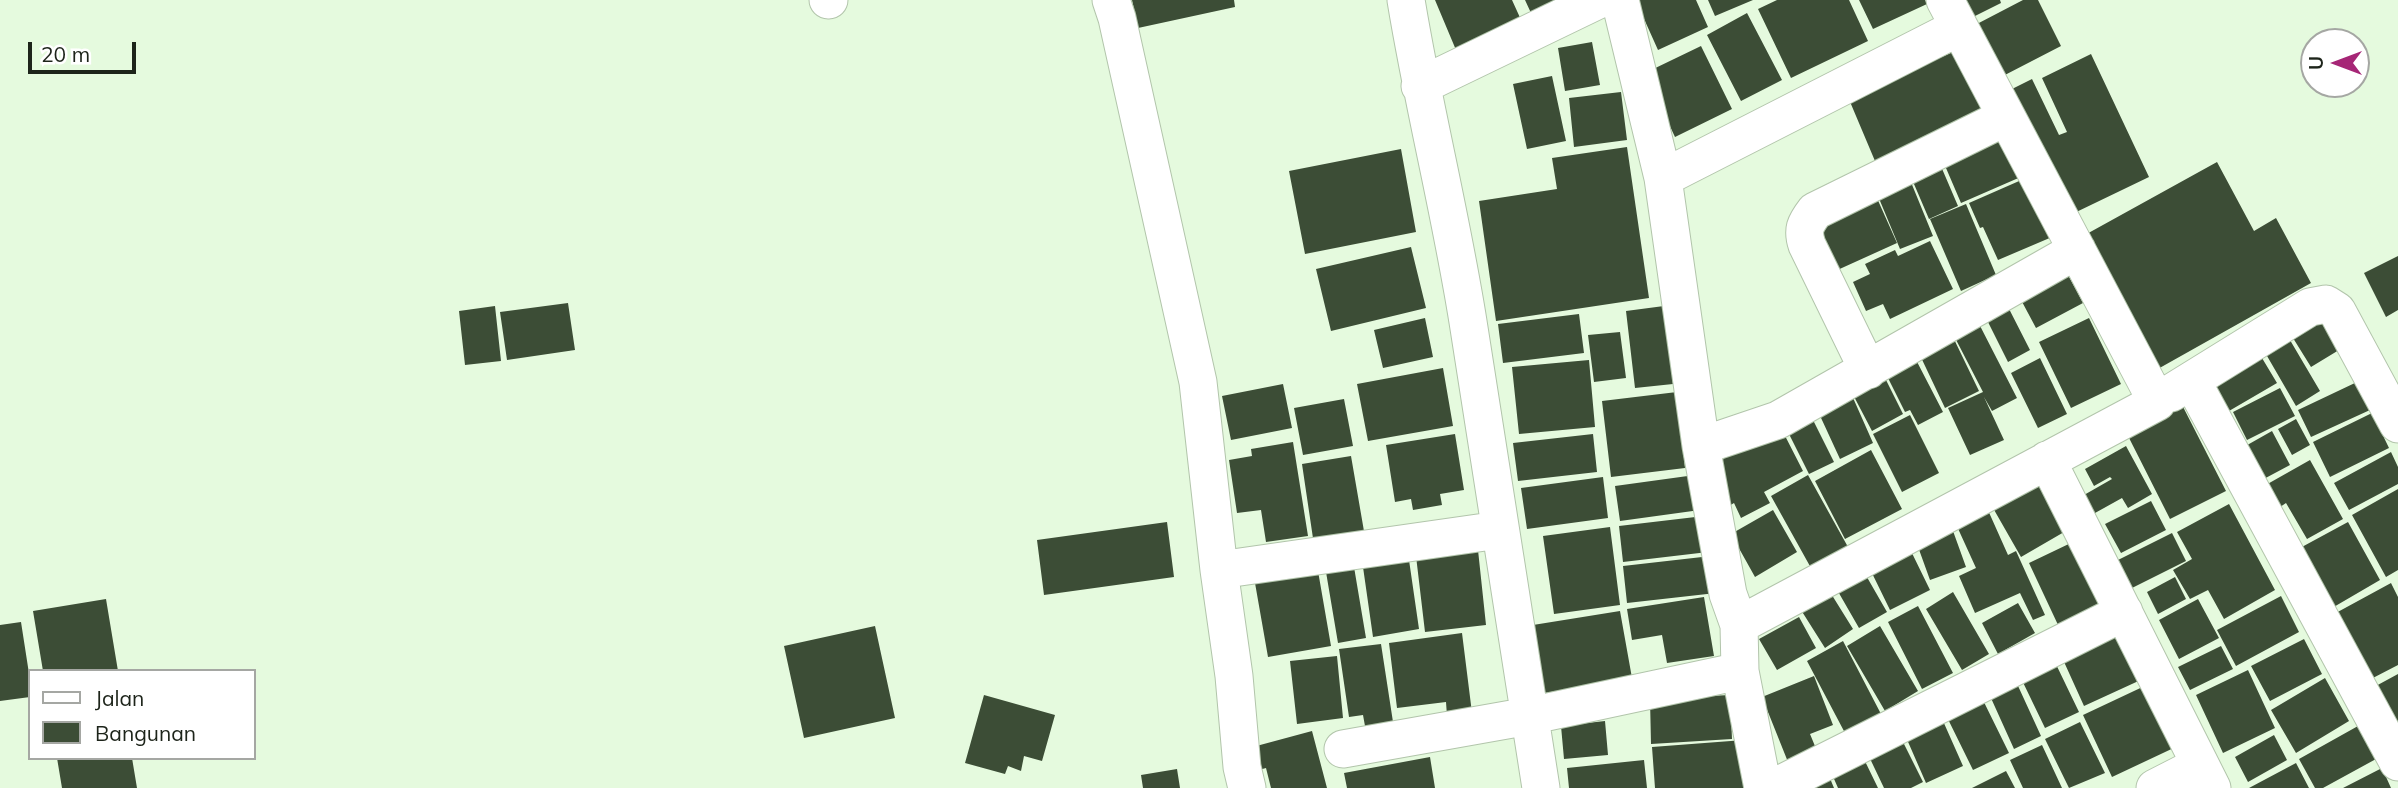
<!DOCTYPE html>
<html>
<head>
<meta charset="utf-8">
<style>
  body { margin:0 }
  #map { position:relative; width:2398px; height:788px; overflow:hidden; background:#e5fade; font-family:Mulish,sans-serif }
  canvas { display:block }
  .legend { position:absolute; left:28px; top:669px; width:228px; height:91px; box-sizing:border-box; background:#fff; border:2px solid #a5a7a3; margin:0; padding:9px 12px; list-style:none; font-size:21px; color:#1d241a }
  .legend li { display:flex; align-items:center; gap:14px; height:35px }
  .legend b { width:35px; border:2px solid #a5a7a3 }
  .north { position:absolute; left:2300px; top:28px; width:70px; height:70px; box-sizing:border-box; background:#fff; border:2px solid #a5a7a3; border-radius:50%; rotate:270deg; font-size:19px; font-weight:700; line-height:28px; text-align:center; color:#1d241a }
  .north::after { content:''; display:block; margin:auto; width:24px; height:32px; background:#a62676; clip-path:polygon(50% 0,100% 100%,50% 72%,0 100%) }
  .scale { position:absolute; left:28px; top:42px; width:108px; height:32px; box-sizing:border-box; border:4px solid #1d241a; border-top:0; padding-left:9px; font-size:21px; line-height:24px; white-space:nowrap; color:#1d241a; -webkit-text-stroke:5px #fff; paint-order:stroke }
</style>
</head>
<body>
<div id="map">
<canvas width="2398" height="788"></canvas>
<ul class="legend">
<li><b style="height:9px;background:#fff"></b>Jalan</li>
<li><b style="height:19px;background:#3c4d36"></b>Bangunan</li>
</ul>
<div class="north">U</div>
<div class="scale">20 m</div>
</div>
<script>
const ctx = document.querySelector('canvas').getContext('2d');
ctx.lineJoin = 'round';
function paint(path, color) { ctx.fillStyle = color; ctx.fill(path, 'evenodd'); }
function stroke(path, color, width, dash) { ctx.strokeStyle = color; ctx.lineWidth = width; ctx.lineCap = dash ? 'butt' : 'round'; ctx.setLineDash(dash || []); ctx.stroke(path); }
paint(new Path2D(`
  M 1132,0 L 1234,0 L 1235,7 L 1138,28 Z
  M 1435,0 L 1512,0 L 1522,22 L 1456,50 Z
  M 1525,0 L 1558,0 L 1531,13 Z
  M 1639,0 L 1696,0 L 1708,27 L 1658,50 L 1636,1 Z
  M 1708,0 L 1753,0 L 1715,16 Z
  M 1777,0 L 1849,0 L 1868,41 L 1791,78 L 1758,9 Z
  M 1859,0 L 1925,0 L 1927,4 L 1873,29 Z
  M 1959,0 L 2000,0 L 2001,3 L 1969,19 Z
  M 2023,0 L 2038,0 L 2061,46 L 2001,77 L 1975,25 Z
  M 1747,13 L 1782,80 L 1741,101 L 1707,35 Z
  M 1592,42 L 1600,85 L 1565,91 L 1558,48 Z
  M 1701,46 L 1732,109 L 1675,137 L 1645,73 Z
  M 1958,50 L 1985,115 L 1875,161 L 1848,97 Z
  M 2091,54 L 2149,177 L 2068,216 L 2008,91 L 2032,79 L 2059,135 L 2067,132 L 2042,78 Z
  M 1552,76 L 1566,141 L 1527,149 L 1513,84 Z
  M 1621,92 L 1627,140 L 1574,147 L 1569,98 Z
  M 2002,127 L 2023,176 L 1961,203 L 1940,154 Z
  M 1627,147 L 1649,298 L 1496,321 L 1479,201 L 1557,189 L 1552,158 Z
  M 1401,149 L 1416,232 L 1305,254 L 1289,171 Z
  M 1937,157 L 1958,206 L 1929,219 L 1908,170 Z
  M 2217,162 L 2254,231 L 2276,218 L 2311,283 L 2156,370 L 2083,236 Z
  M 1906,170 L 1933,236 L 1900,249 L 1873,184 Z
  M 2026,178 L 2052,237 L 1998,260 L 1983,227 L 1980,228 L 1969,203 Z
  M 1876,196 L 1897,243 L 1833,272 L 1812,224 Z
  M 1966,204 L 1996,275 L 1961,291 L 1930,219 Z
  M 1930,241 L 1953,289 L 1890,319 L 1883,304 L 1866,311 L 1853,282 L 1870,274 L 1865,264 L 1895,250 L 1898,256 Z
  M 1411,247 L 1426,308 L 1331,331 L 1316,269 Z
  M 2398,256 L 2398,310 L 2386,317 L 2364,273 Z
  M 2067,273 L 2083,303 L 2036,328 L 2020,298 Z
  M 2005,301 L 2030,350 L 2008,362 L 1983,312 Z
  M 568,303 L 575,350 L 507,360 L 500,312 Z
  M 495,306 L 501,361 L 465,365 L 459,311 Z
  M 1664,306 L 1673,384 L 1635,388 L 1626,311 Z
  M 1579,314 L 1584,353 L 1503,363 L 1498,324 Z
  M 1425,318 L 1433,357 L 1383,368 L 1374,330 Z
  M 1976,318 L 2017,398 L 1992,411 L 1984,397 L 2004,440 L 1970,455 L 1948,408 L 1983,392 L 1951,330 Z
  M 2089,318 L 2121,384 L 2071,408 L 2039,342 Z
  M 2320,320 L 2339,350 L 2311,367 L 2293,338 Z
  M 1620,332 L 1626,378 L 1594,382 L 1588,335 Z
  M 1951,333 L 1979,391 L 1945,408 L 1917,349 Z
  M 2287,335 L 2320,391 L 2296,406 L 2263,349 Z
  M 1914,356 L 1943,412 L 1918,425 L 1910,410 L 1905,412 L 1886,374 Z
  M 2040,358 L 2067,414 L 2038,428 L 2011,373 Z
  M 2262,358 L 2277,383 L 2229,411 L 2214,386 Z
  M 1589,360 L 1595,427 L 1519,434 L 1512,367 Z
  M 1443,368 L 1453,426 L 1368,441 L 1357,384 Z
  M 1881,370 L 1903,414 L 1872,431 L 1849,387 Z
  M 2357,382 L 2370,410 L 2311,437 L 2298,410 Z
  M 1283,384 L 1292,428 L 1231,440 L 1222,396 Z
  M 2280,388 L 2295,416 L 2247,440 L 2233,412 Z
  M 1850,391 L 1873,443 L 1840,459 L 1816,407 Z
  M 1677,392 L 1685,468 L 1611,477 L 1602,401 Z
  M 1344,399 L 1353,446 L 1303,455 L 1294,408 Z
  M 2179,399 L 2226,491 L 2170,519 L 2124,428 Z
  M 2372,413 L 2389,448 L 2330,477 L 2313,442 Z
  M 1810,414 L 1834,462 L 1809,474 L 1785,426 Z
  M 1910,415 L 1939,473 L 1902,492 L 1873,434 Z
  M 2296,419 L 2310,445 L 2292,455 L 2278,429 Z
  M 1780,426 L 1803,471 L 1764,492 L 1770,503 L 1741,518 L 1734,503 L 1729,506 L 1722,461 L 1729,452 Z
  M 2272,431 L 2290,465 L 2260,481 L 2242,448 Z
  M 1455,434 L 1464,490 L 1440,494 L 1442,505 L 1413,510 L 1411,499 L 1395,502 L 1386,445 Z
  M 1593,434 L 1597,472 L 1518,481 L 1513,443 Z
  M 1293,442 L 1308,536 L 1266,542 L 1261,510 L 1237,513 L 1229,460 L 1252,456 L 1251,449 Z
  M 2126,446 L 2152,494 L 2128,508 L 2122,498 L 2095,513 L 2084,495 L 2112,479 L 2110,477 L 2094,486 L 2085,469 Z
  M 1871,450 L 1902,509 L 1845,539 L 1815,481 Z
  M 2391,452 L 2398,467 L 2398,484 L 2349,510 L 2334,483 Z
  M 1351,456 L 1365,537 L 1314,545 L 1302,464 Z
  M 2310,460 L 2343,519 L 2307,539 L 2286,503 L 2277,509 L 2264,486 Z
  M 2039,472 L 2071,528 L 2021,557 L 1989,501 Z
  M 1695,475 L 1700,510 L 1620,521 L 1615,486 Z
  M 1808,475 L 1848,547 L 1811,568 L 1771,496 Z
  M 1603,477 L 1608,518 L 1527,529 L 1521,488 Z
  M 2398,489 L 2398,570 L 2386,577 L 2352,515 Z
  M 2151,501 L 2166,530 L 2121,553 L 2105,524 Z
  M 2229,504 L 2275,590 L 2224,619 L 2208,590 L 2190,599 L 2173,570 L 2192,559 L 2177,532 Z
  M 1987,508 L 2008,555 L 2016,551 L 2045,615 L 2033,620 L 2020,593 L 1975,613 L 1959,576 L 1976,568 L 1955,522 Z
  M 1773,510 L 1797,552 L 1755,577 L 1731,534 Z
  M 1704,516 L 1708,552 L 1623,562 L 1619,526 Z
  M 1167,522 L 1174,577 L 1044,595 L 1037,540 Z
  M 2348,522 L 2380,580 L 2332,608 L 2300,548 Z
  M 1610,527 L 1620,605 L 1554,614 L 1543,536 Z
  M 1953,531 L 1966,567 L 1930,580 L 1917,544 Z
  M 2172,533 L 2186,561 L 2126,591 L 2112,563 Z
  M 2075,541 L 2105,605 L 2059,627 L 2029,563 Z
  M 1909,547 L 1930,590 L 1890,610 L 1869,567 Z
  M 1478,550 L 1486,625 L 1425,632 L 1416,556 Z
  M 1711,556 L 1716,593 L 1627,603 L 1623,566 Z
  M 1409,560 L 1419,629 L 1373,637 L 1363,567 Z
  M 1354,567 L 1366,638 L 1338,643 L 1326,572 Z
  M 1318,571 L 1331,646 L 1268,657 L 1255,583 Z
  M 1864,572 L 1887,612 L 1859,628 L 1836,588 Z
  M 2175,577 L 2186,599 L 2158,614 L 2147,592 Z
  M 2391,583 L 2398,597 L 2398,665 L 2369,680 L 2334,614 Z
  M 1830,592 L 1853,629 L 1825,648 L 1801,610 Z
  M 1953,592 L 1989,654 L 1962,670 L 1926,609 Z
  M 2281,596 L 2299,632 L 2236,666 L 2217,630 Z
  M 1704,597 L 1714,656 L 1667,663 L 1662,635 L 1632,640 L 1627,609 Z
  M 106,599 L 118,671 L 43,671 L 33,611 Z
  M 2198,599 L 2219,638 L 2179,659 L 2159,620 Z
  M 2018,603 L 2035,633 L 1998,654 L 1982,623 Z
  M 1918,606 L 1953,673 L 1922,689 L 1888,622 Z
  M 1620,611 L 1632,678 L 1545,693 L 1533,625 Z
  M 1799,617 L 1816,648 L 1777,670 L 1759,639 Z
  M 21,622 L 30,680 L 30,697 L 0,701 L 0,625 Z
  M 2121,625 L 2145,678 L 2084,706 L 2060,653 Z
  M 875,626 L 895,718 L 804,738 L 784,646 Z
  M 1880,626 L 1918,691 L 1885,711 L 1847,646 Z
  M 1462,633 L 1472,713 L 1447,716 L 1446,702 L 1397,708 L 1389,643 Z
  M 2304,639 L 2322,674 L 2270,701 L 2251,666 Z
  M 1843,641 L 1881,714 L 1845,733 L 1807,661 Z
  M 1381,644 L 1393,722 L 1365,726 L 1363,715 L 1349,717 L 1339,649 Z
  M 2221,646 L 2233,669 L 2190,690 L 2178,667 Z
  M 1337,656 L 1343,718 L 1297,724 L 1290,661 Z
  M 2052,656 L 2079,712 L 2045,728 L 2018,672 Z
  M 2248,670 L 2275,728 L 2223,753 L 2196,695 Z
  M 2398,674 L 2398,733 L 2374,687 Z
  M 2013,675 L 2041,736 L 2014,749 L 1986,687 Z
  M 1814,676 L 1833,725 L 1810,734 L 1817,751 L 1788,762 L 1762,697 Z
  M 2325,678 L 2349,721 L 2296,753 L 2271,710 Z
  M 2151,683 L 2180,745 L 2112,777 L 2083,715 Z
  M 1978,690 L 2009,753 L 1973,770 L 1942,707 Z
  M 984,695 L 1055,715 L 1042,761 L 1024,756 L 1021,771 L 1008,766 L 1005,774 L 965,763 Z
  M 1730,695 L 1732,739 L 1651,744 L 1650,699 Z
  M 1939,712 L 1963,766 L 1926,783 L 1902,728 Z
  M 1605,721 L 1608,755 L 1564,759 L 1561,726 Z
  M 2080,722 L 2105,773 L 2069,788 L 2045,739 Z
  M 2358,726 L 2376,759 L 2323,788 L 2315,788 L 2299,759 Z
  M 1897,730 L 1923,782 L 1911,788 L 1884,788 L 1864,746 Z
  M 1312,731 L 1327,788 L 1271,788 L 1266,768 L 1255,771 L 1249,748 Z
  M 2274,735 L 2287,760 L 2248,782 L 2235,757 Z
  M 1744,740 L 1747,788 L 1655,788 L 1652,747 Z
  M 2042,745 L 2062,788 L 2023,788 L 2010,760 Z
  M 1861,753 L 1878,788 L 1838,788 L 1828,765 Z
  M 1430,757 L 1435,788 L 1347,788 L 1344,773 Z
  M 57,758 L 132,758 L 137,788 L 62,788 Z
  M 1644,760 L 1647,788 L 1569,788 L 1567,768 Z
  M 2296,763 L 2309,788 L 2249,788 Z
  M 2382,768 L 2391,788 L 2343,788 Z
  M 1177,769 L 1180,788 L 1143,788 L 1141,775 Z
  M 2006,771 L 2015,788 L 1972,788 Z
  M 1829,776 L 1834,788 L 1800,788 Z`), '#3c4d36');
const minor = new Path2D(`
  M 828,0 L 829,0
  M 1111,0 L 1117,18 L 1198,382 L 1219,570 L 1499,530
  M 1406,0 C 1424,110 1452,218 1469,328 C 1494,481 1516,635 1541,788
  M 1620,0 L 1663,178 L 1701,446 L 1728,594 L 1739,625 L 1740,671 L 1763,788
  M 1420,86 L 1598,0
  M 1663,178 L 1959,27
  M 1868,370 L 1807,245 C 1802,230 1805,224 1815,211 L 2006,117
  M 2192,381 L 2398,762
  M 2171,393 L 2310,307 L 2326,304 L 2337,311 L 2398,424
  M 1701,446 L 1778,420 L 2077,250
  M 2047,460 L 2212,788
  M 1219,570 L 1234,676 L 1242,767 L 1247,788
  M 1739,625 L 2157,402 L 1945,0
  M 1343,749 L 1529,716 L 1740,671
  M 1773,788 L 2124,612
  M 2155,788 L 2200,765`);
stroke(minor, '#b2c5ab', 39);
stroke(minor, '#fff', 37);
</script>
</body>
</html>
